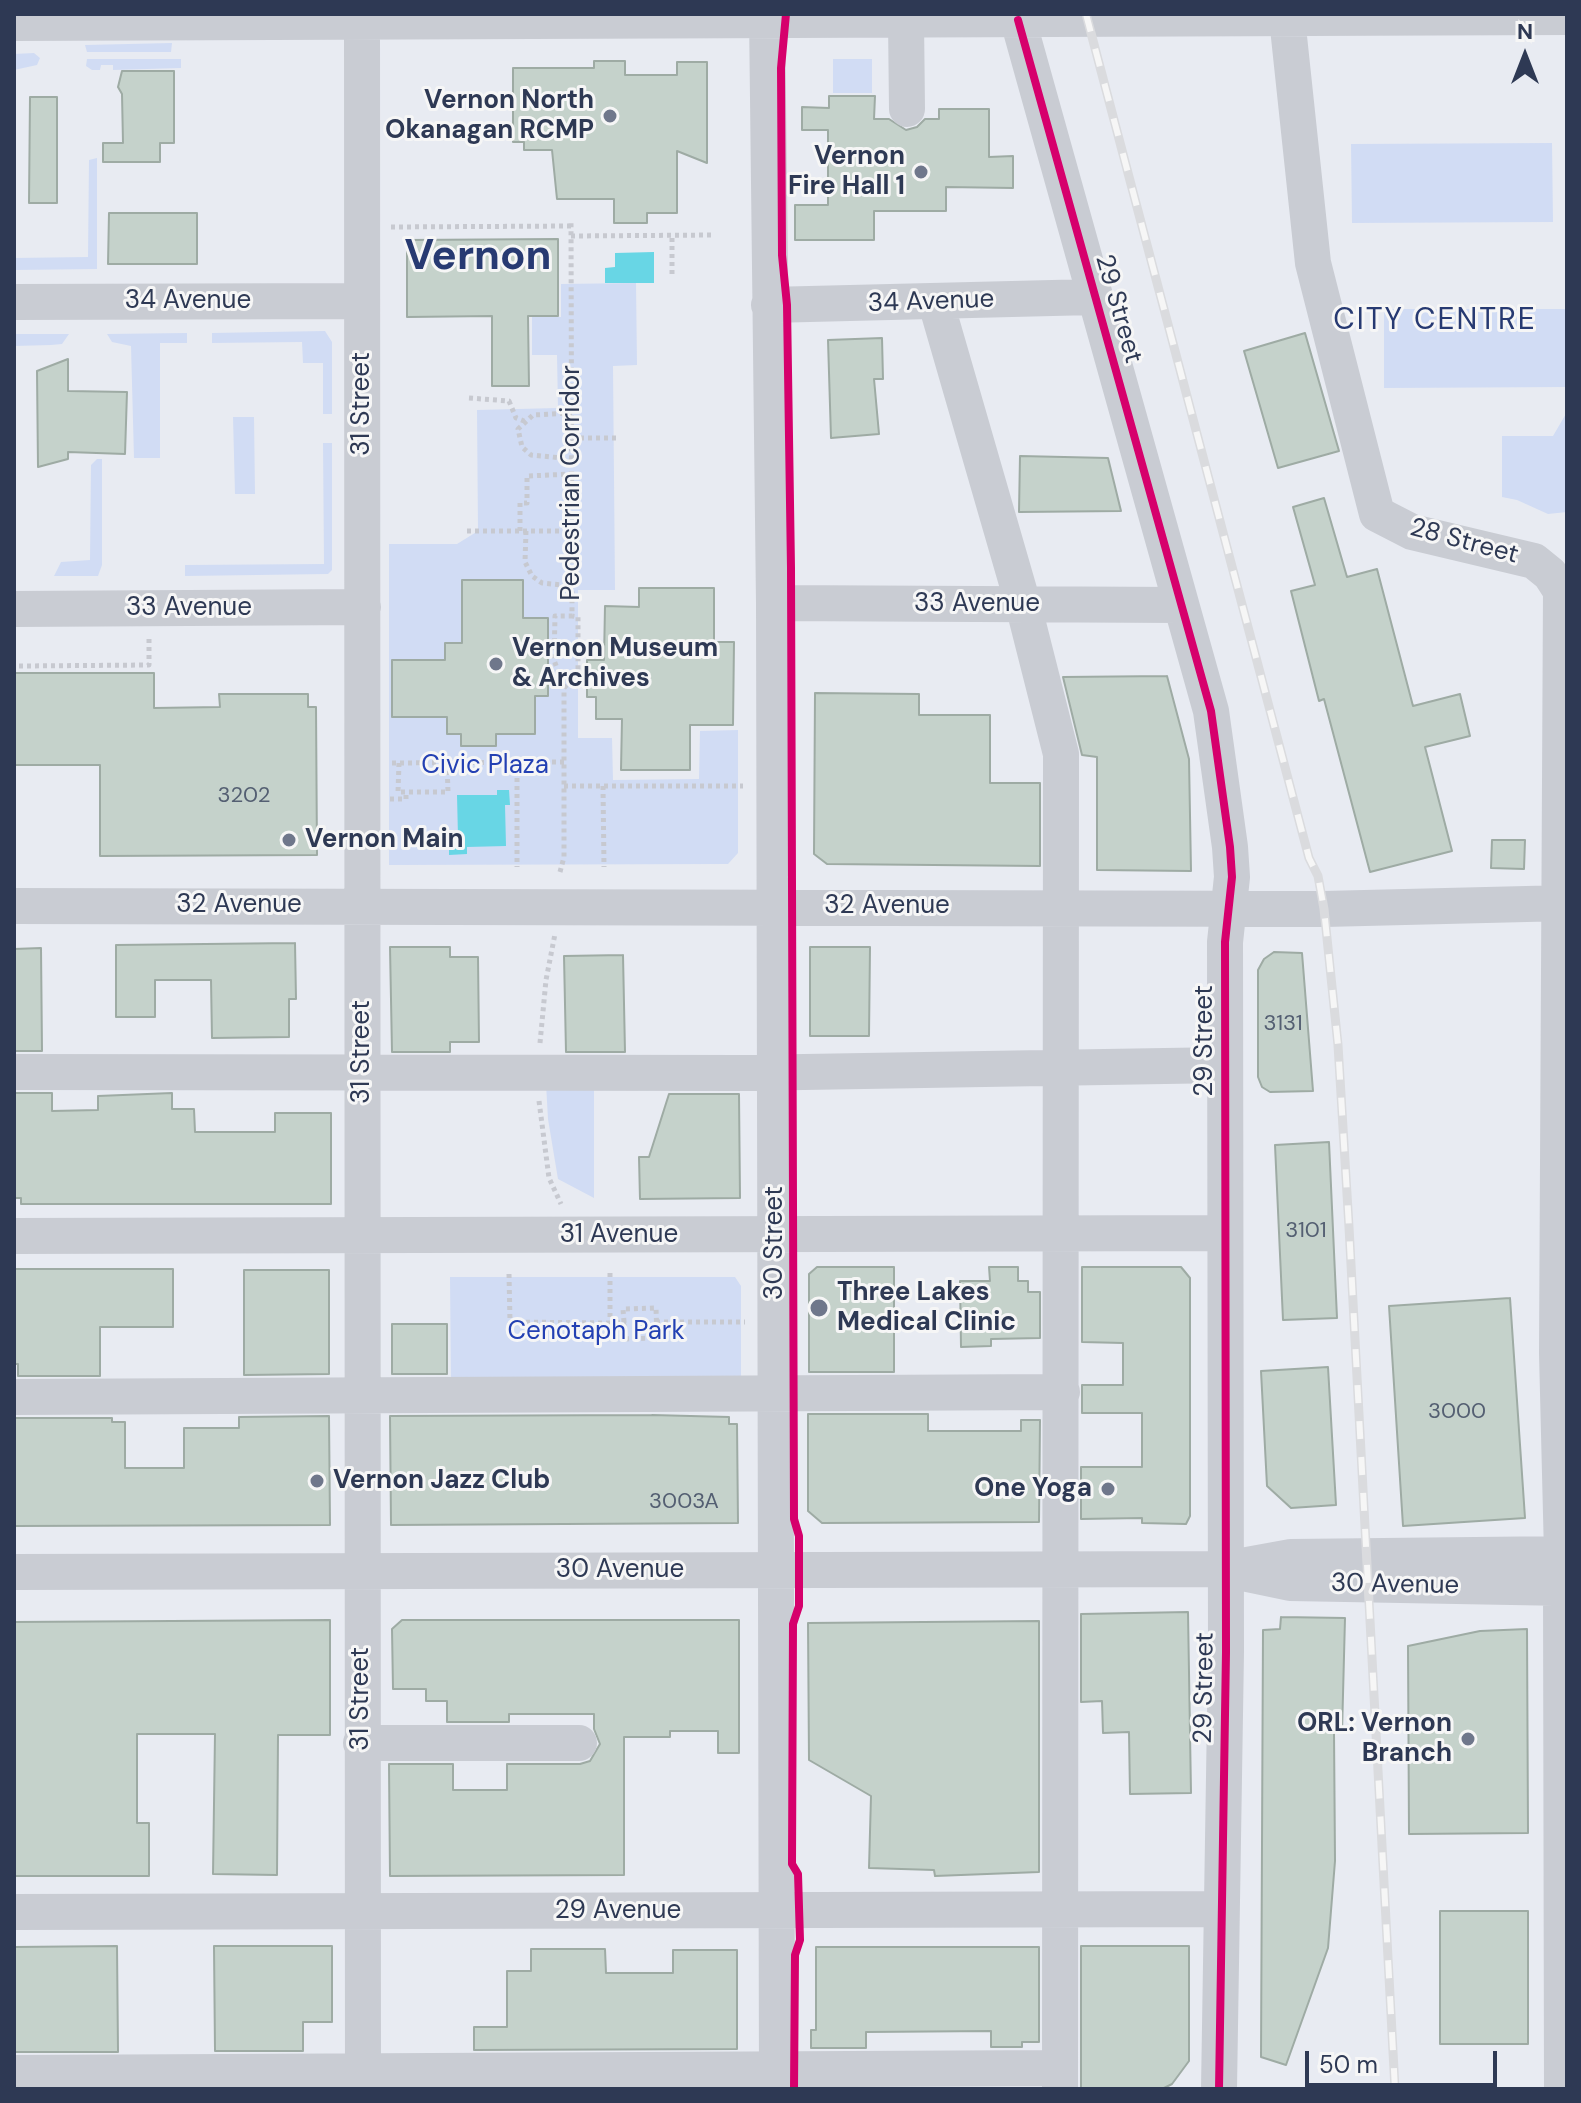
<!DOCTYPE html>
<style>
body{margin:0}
#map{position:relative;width:1581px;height:2103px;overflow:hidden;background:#e8ebf2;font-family:"DM Sans",sans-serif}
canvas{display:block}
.frame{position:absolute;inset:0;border:16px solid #2e3954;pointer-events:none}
.north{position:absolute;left:1485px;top:16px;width:80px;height:80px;-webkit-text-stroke:6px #f6f6f6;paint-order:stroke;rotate:0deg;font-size:22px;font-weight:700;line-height:32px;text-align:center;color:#2e3954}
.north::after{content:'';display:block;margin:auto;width:28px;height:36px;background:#2e3954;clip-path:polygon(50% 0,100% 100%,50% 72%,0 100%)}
.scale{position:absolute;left:1305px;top:2051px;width:192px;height:36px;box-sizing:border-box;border:4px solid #2e3954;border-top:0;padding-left:10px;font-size:24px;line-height:28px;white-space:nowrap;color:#2e3954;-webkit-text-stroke:6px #f6f6f6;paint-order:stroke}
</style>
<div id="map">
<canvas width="1581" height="2103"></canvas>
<div class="frame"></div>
<div class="north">N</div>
<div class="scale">50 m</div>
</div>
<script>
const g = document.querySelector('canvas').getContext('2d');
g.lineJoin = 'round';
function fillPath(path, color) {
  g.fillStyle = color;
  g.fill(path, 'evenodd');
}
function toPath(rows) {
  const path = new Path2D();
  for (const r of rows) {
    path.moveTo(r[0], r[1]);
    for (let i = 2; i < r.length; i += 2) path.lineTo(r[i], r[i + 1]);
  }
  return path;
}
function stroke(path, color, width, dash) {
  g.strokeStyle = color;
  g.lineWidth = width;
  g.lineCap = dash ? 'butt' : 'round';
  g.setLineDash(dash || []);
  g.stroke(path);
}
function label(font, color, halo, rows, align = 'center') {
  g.font = font + ' "DM Sans",sans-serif';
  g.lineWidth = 6;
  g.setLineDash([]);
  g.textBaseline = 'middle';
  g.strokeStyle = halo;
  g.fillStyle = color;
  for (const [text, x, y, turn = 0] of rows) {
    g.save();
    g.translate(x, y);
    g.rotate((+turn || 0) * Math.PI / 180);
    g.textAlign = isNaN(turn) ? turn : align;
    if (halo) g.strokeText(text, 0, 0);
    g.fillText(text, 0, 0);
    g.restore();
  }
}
fillPath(toPath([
 [172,43,171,52,87,52,85,45],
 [34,53,40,58,37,65,14,70,14,54],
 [87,59,181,59,181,68,113,70,113,65,101,65,100,70,92,70,86,66],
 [833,59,872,59,872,93,833,93],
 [1552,143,1553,222,1352,223,1351,144],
 [97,158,97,269,14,270,14,258,88,257,89,160],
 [636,283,637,365,613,366,615,590,578,590,578,738,612,738,613,780,699,779,700,731,738,730,738,853,728,864,389,865,389,544,457,544,478,531,477,410,558,408,557,355,532,355,532,317,561,317,561,284],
 [1384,309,1567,309,1567,387,1384,388],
 [325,331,332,342,332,414,323,414,323,363,303,363,302,342,212,343,212,333],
 [187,333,187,343,160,343,160,458,134,458,131,346,112,342,107,334],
 [14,334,69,334,62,344,51,345,14,346],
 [1567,412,1567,512,1548,514,1517,500,1502,497,1502,436,1553,436],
 [233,417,254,417,255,494,235,494],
 [323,443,332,443,332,570,328,574,185,576,185,565,324,564],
 [97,459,102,459,102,565,98,576,54,576,61,562,90,560,91,465],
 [546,1083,594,1083,594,1198,558,1179,548,1119],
 [450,1277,735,1277,741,1286,741,1386,451,1385]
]), '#d1dcf4');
fillPath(toPath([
 [654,252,654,283,605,283,605,268,615,267,615,253],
 [497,790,509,790,510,805,505,805,506,846,467,847,467,854,449,855,449,838,458,837,457,795,497,795]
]), '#68d6e5');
const building = toPath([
 [594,61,625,61,625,75,677,75,677,62,707,62,707,163,677,151,677,213,647,213,647,223,614,223,614,199,557,199,552,150,524,150,524,142,513,142,513,68,594,68,594,61],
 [122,71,174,71,174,143,160,143,160,162,103,162,103,143,123,143,122,94,118,87,122,71],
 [829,96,875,96,874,119,889,119,906,130,917,127,925,119,939,119,939,109,989,109,989,157,1013,156,1013,188,946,187,946,211,874,211,874,240,795,240,795,205,828,205,828,130,802,130,802,107,829,108,829,96],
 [30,97,57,97,57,203,29,203,30,97],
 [109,213,197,213,197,264,108,264,109,213],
 [558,239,558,316,528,316,529,386,492,386,492,316,407,317,407,240,558,239],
 [1305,333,1339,451,1278,468,1244,351,1305,333],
 [882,338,883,379,874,379,879,434,831,438,828,340,882,338],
 [68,359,68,391,127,392,125,454,68,452,68,459,38,467,37,371,68,359],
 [1020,456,1108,458,1121,511,1019,512,1020,456],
 [1324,498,1347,577,1377,569,1413,706,1460,694,1470,736,1425,747,1452,851,1370,872,1324,699,1319,701,1291,591,1315,585,1293,507,1324,498],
 [462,580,523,580,523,618,548,618,548,696,535,696,535,734,496,734,496,746,461,746,461,734,447,734,447,717,392,717,392,660,445,660,445,643,462,643,462,580],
 [639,588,714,588,714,642,734,642,733,725,690,725,690,770,621,770,622,719,596,719,596,697,587,697,587,660,604,660,605,606,639,607,639,588],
 [14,673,154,673,154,708,220,707,219,694,308,694,308,707,316,707,317,855,100,856,100,765,14,765,14,673],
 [1167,676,1189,759,1191,871,1097,870,1097,757,1082,755,1063,677,1167,676],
 [815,693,919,694,919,715,990,715,990,783,1040,783,1040,866,827,864,814,854,815,693],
 [1492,840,1525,840,1524,869,1491,868,1492,840],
 [295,943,296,999,289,999,289,1037,212,1038,211,980,155,980,155,1017,116,1017,116,945,295,943],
 [390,947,450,947,450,957,478,957,479,1042,450,1042,450,1052,392,1052,390,947],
 [810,947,870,947,869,1036,810,1036,810,947],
 [41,948,42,1051,14,1051,14,949,41,948],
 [1274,952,1302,953,1313,1091,1270,1092,1262,1087,1258,1077,1258,970,1264,959,1274,952],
 [623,955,625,1052,566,1052,564,956,623,955],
 [14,1093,52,1093,52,1111,98,1110,98,1096,172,1093,172,1109,194,1109,195,1132,275,1132,275,1113,331,1113,331,1204,21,1204,21,1198,14,1198,14,1093],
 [669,1094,739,1094,740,1198,640,1199,639,1157,649,1157,669,1094],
 [1329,1142,1337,1318,1283,1320,1275,1145,1329,1142],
 [817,1267,894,1267,894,1372,809,1372,809,1274,817,1267],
 [989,1267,1018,1267,1018,1281,1028,1281,1028,1292,1040,1292,1040,1338,991,1339,991,1346,961,1347,960,1281,990,1281,989,1267],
 [1082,1267,1181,1267,1190,1278,1190,1516,1186,1524,1142,1523,1142,1518,1081,1519,1081,1467,1142,1467,1142,1413,1082,1413,1082,1385,1123,1385,1123,1343,1082,1342,1082,1267],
 [14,1269,173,1269,173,1327,100,1327,100,1376,18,1376,18,1364,14,1364,14,1269],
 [244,1270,329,1270,329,1374,244,1375,244,1270],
 [1510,1298,1525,1518,1403,1526,1389,1306,1510,1298],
 [392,1324,447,1324,447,1374,392,1374,392,1324],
 [1328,1367,1336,1505,1291,1508,1267,1486,1261,1371,1328,1367],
 [808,1414,928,1414,928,1431,1021,1431,1021,1420,1040,1420,1039,1522,822,1523,808,1511,808,1414],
 [652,1415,729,1417,729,1424,737,1424,738,1523,391,1525,390,1416,652,1415],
 [329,1416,330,1525,14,1526,14,1418,112,1418,112,1422,125,1422,125,1468,184,1468,184,1428,239,1428,239,1417,329,1416],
 [1188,1612,1191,1793,1130,1794,1129,1732,1103,1733,1102,1701,1081,1702,1081,1614,1188,1612],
 [1281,1617,1345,1618,1342,1733,1334,1733,1335,1861,1328,1948,1286,2065,1261,2057,1263,1630,1280,1629,1281,1617],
 [330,1620,330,1735,278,1735,277,1875,213,1874,215,1734,137,1734,137,1823,149,1823,149,1876,14,1876,14,1622,330,1620],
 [402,1620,739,1620,739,1753,718,1753,718,1731,670,1731,670,1737,624,1737,624,1875,390,1876,389,1764,453,1764,453,1790,507,1790,507,1764,580,1764,590,1761,600,1744,594,1729,594,1714,509,1714,509,1722,447,1722,447,1701,426,1701,426,1689,393,1689,392,1629,402,1620],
 [1039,1621,1039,1872,935,1876,934,1870,869,1868,871,1796,809,1760,808,1623,1039,1621],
 [1527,1629,1528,1833,1409,1834,1408,1646,1480,1631,1527,1629],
 [1440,1911,1528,1911,1528,2044,1440,2044,1440,1911],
 [117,1946,118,2052,14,2052,14,1947,117,1946],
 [214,1946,332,1946,332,2022,303,2022,303,2051,215,2051,214,1946],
 [1081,1946,1189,1946,1189,2061,1172,2084,1162,2089,1081,2089,1081,1946],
 [816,1947,1039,1947,1039,2042,1022,2042,1022,2047,991,2047,991,2031,866,2032,866,2048,811,2048,811,2030,816,2030,816,1947],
 [531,1949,605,1949,606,1973,673,1973,673,1950,737,1950,737,2049,474,2050,474,2027,507,2027,507,1971,531,1971,531,1949]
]);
fillPath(building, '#c5d2cb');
stroke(building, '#9eaba4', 2);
stroke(toPath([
 [391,227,571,226],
 [571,236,715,235],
 [672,274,672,235],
 [469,398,509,401,516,418,524,421],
 [572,413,533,415,518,429,522,447,531,455,572,459],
 [572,438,618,438],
 [467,531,572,531],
 [520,531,520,503,527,503,527,476,572,474],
 [526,531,525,562,532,576,542,583,572,586],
 [19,666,149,665,149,636],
 [564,688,578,672,578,617,572,616],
 [517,762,517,867],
 [392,763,564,762],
 [399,763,398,792,448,792,447,763],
 [564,786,743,786],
 [603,786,604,867],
 [390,799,406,799,406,792],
 [560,872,564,857,564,688,554,660,555,616,572,616,571,220],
 [540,1043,546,980,555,934],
 [539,1101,549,1178,561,1204],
 [610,1273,610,1323,624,1322,623,1309,656,1308,657,1338,624,1339,624,1322],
 [509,1274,510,1322,610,1323],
 [656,1322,745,1322]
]), '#c7c9d0', 5, [4, 4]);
stroke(toPath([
 [362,14,363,2089],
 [767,14,774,603,777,2089],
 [1287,18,1313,263,1377,514,1412,532,1534,561,1550,574,1561,591,1557,1353,1562,1554],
 [906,20,907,109],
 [1018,20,1211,711,1230,847,1232,877,1225,942,1226,1652,1219,2089],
 [14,23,1567,17],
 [14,302,362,301],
 [936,303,1023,604,1061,754,1060,2089],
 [769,305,1093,297],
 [774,603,1180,605],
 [14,609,363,607],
 [14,906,1324,909,1567,903],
 [14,1072,744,1073,1225,1065],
 [14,1236,1225,1233],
 [14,1397,1062,1392],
 [14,1572,1225,1569,1291,1557,1567,1554],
 [1242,1573,1290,1583,1567,1588],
 [1561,1588,1562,2089],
 [361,1743,579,1743],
 [14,1912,1221,1909],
 [14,2073,1060,2068]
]), '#c9ccd3', 36);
const rail = toPath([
 [1086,14,1309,858,1318,876,1324,909,1338,1045,1349,1227,1395,2089]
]);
stroke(rail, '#dadbde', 9);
stroke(rail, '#f6f6f6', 6, [18]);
stroke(toPath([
 [786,14,781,68,782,255,787,305,791,568,794,1519,799,1536,799,1606,793,1624,792,1864,798,1874,800,1940,795,1955,794,2089],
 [1018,20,1211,711,1230,847,1232,877,1225,942,1226,1652,1219,2089]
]), '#d6006c', 8);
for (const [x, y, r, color] of [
 [610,116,8,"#6f778b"],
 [921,172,8,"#6f778b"],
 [496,664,8,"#6f778b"],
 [289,840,8,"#6f778b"],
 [819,1308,10,"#6f778b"],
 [317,1481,8,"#6f778b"],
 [1108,1489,8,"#6f778b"],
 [1468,1739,8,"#6f778b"]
]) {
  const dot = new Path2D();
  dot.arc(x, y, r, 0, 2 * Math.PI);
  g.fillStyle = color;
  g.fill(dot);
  stroke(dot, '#f6f6f6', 3);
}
label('22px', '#545f72', null, [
 ["3202",244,796],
 ["3131",1283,1024],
 ["3101",1306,1231],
 ["3000",1457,1412],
 ["3003A",684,1502]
]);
label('bold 26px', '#2e3954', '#f6f6f6', [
 ["Vernon North",594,101],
 ["Okanagan RCMP",594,131],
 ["Vernon",905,157],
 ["Fire Hall 1",905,187],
 ["Vernon Museum",512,649,"left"],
 ["& Archives",512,679,"left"],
 ["Vernon Main",305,840,"left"],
 ["Three Lakes",837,1293,"left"],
 ["Medical Clinic",837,1323,"left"],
 ["Vernon Jazz Club",333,1481,"left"],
 ["One Yoga",1092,1489],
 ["ORL: Vernon",1452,1724],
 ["Branch",1452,1754]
], 'right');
label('26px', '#2e3954', '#f6f6f6', [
 ["34 Avenue",188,301],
 ["34 Avenue",931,302,-2],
 ["29 Street",1118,309,74],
 ["31 Street",362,404,-90],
 ["Pedestrian Corridor",572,483,-90],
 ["28 Street",1464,542,15],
 ["33 Avenue",977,604],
 ["33 Avenue",189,608],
 ["32 Avenue",239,905],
 ["32 Avenue",887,906],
 ["29 Street",1205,1041,-90],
 ["31 Street",362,1052,-90],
 ["31 Avenue",619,1235],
 ["30 Street",775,1243,-90],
 ["30 Avenue",620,1570],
 ["30 Avenue",1395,1585,1],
 ["29 Street",1205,1688,-89],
 ["31 Street",361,1699,-90],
 ["29 Avenue",618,1911]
]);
label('26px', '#2340b3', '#f6f6f6', [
 ["Civic Plaza",485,766],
 ["Cenotaph Park",596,1332]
]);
g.letterSpacing = '2px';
label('30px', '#273a72', '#f6f6f6', [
 ["CITY CENTRE",1435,321]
]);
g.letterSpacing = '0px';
label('bold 42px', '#273a72', '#f6f6f6', [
 ["Vernon",478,258]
]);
</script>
